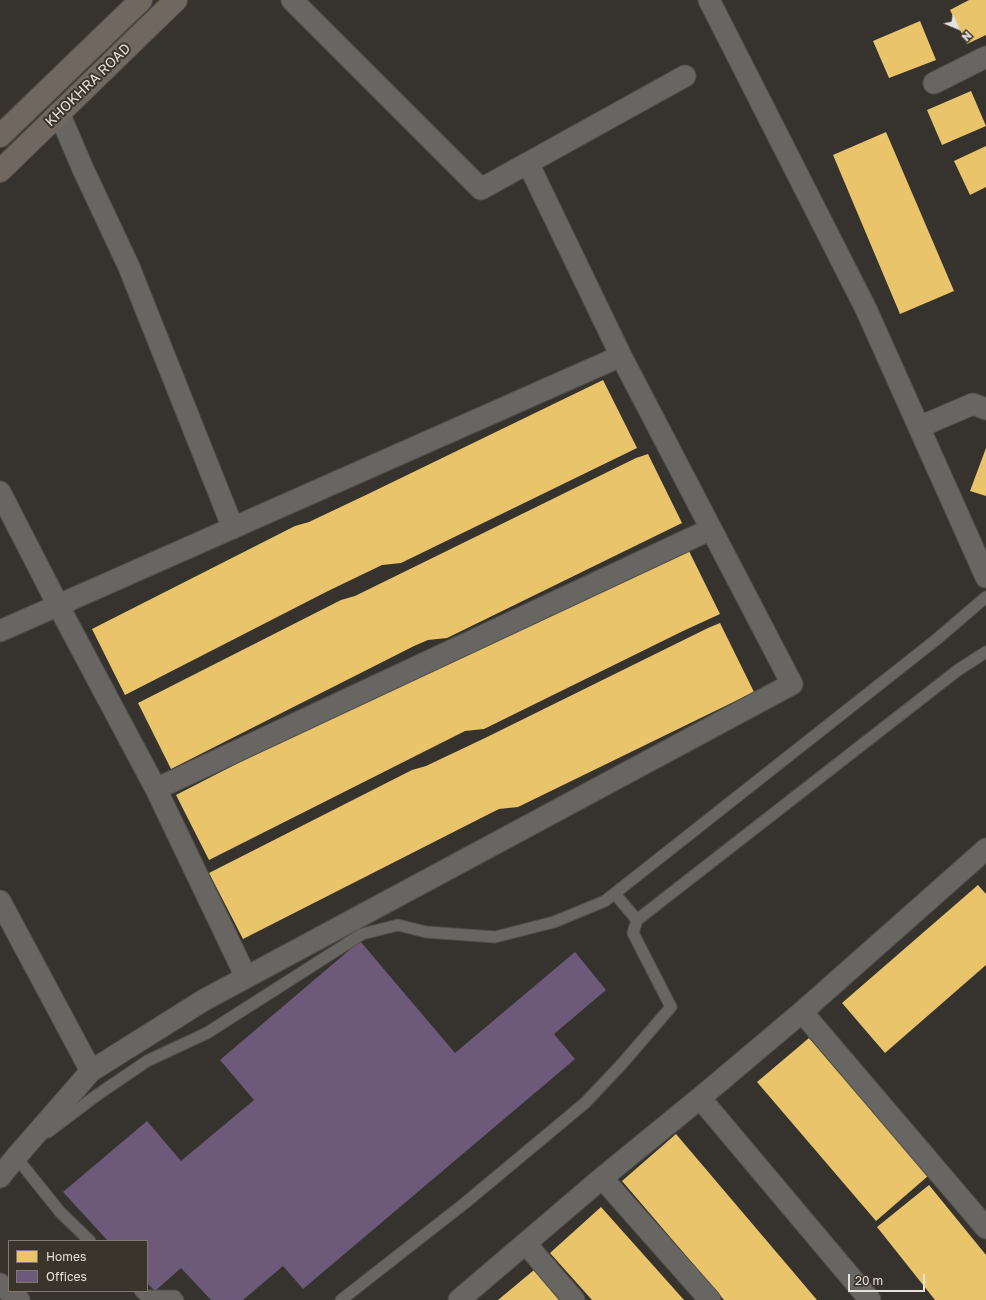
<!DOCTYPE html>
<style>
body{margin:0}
#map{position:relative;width:986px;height:1300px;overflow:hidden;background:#36332e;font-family:"Golos Text",sans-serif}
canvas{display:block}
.legend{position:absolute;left:8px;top:1240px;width:140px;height:52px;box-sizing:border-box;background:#3a342b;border:1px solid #7e7971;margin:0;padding:5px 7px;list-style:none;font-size:12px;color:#e5e1db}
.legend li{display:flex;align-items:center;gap:8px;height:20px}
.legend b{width:20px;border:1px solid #7e7971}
.north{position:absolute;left:938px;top:8px;width:40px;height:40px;-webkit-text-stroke:3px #3a342b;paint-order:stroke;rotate:134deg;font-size:11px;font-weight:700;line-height:16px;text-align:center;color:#e5e1db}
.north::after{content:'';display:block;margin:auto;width:14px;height:18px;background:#e5e1db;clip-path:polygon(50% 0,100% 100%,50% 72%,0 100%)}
.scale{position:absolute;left:848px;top:1274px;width:77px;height:18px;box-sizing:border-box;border:2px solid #e5e1db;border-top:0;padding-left:5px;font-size:12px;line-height:14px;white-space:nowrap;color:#e5e1db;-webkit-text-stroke:3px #3a342b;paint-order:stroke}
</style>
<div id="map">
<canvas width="986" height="1300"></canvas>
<ul class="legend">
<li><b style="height:11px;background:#e9c46a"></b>Homes</li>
<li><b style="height:11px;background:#6d597a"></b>Offices</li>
</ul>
<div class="north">N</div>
<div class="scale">20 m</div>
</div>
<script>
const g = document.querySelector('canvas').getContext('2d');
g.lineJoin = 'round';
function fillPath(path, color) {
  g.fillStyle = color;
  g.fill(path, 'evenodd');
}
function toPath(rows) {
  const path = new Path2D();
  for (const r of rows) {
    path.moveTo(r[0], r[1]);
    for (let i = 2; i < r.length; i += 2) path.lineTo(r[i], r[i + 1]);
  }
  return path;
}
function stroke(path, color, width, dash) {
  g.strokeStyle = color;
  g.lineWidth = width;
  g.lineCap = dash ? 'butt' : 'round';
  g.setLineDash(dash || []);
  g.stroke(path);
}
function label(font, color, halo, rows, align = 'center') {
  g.font = font + ' "Golos Text",sans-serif';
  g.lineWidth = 4;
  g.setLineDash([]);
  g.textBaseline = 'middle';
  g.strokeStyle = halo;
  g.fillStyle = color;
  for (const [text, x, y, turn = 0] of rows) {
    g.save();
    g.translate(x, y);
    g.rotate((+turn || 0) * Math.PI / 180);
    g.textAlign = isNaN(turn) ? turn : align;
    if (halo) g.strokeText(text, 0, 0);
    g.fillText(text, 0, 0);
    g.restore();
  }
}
fillPath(toPath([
 [969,0,986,0,986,35,967,44,950,10],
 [920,21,936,60,889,78,873,41],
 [971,91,986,126,942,145,927,110],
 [886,132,954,291,900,314,833,155],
 [986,146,986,187,970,195,954,161],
 [603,380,637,448,401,563,382,565,328,591,125,695,92,629,295,526,309,522,368,494],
 [986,448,986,496,970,491],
 [648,454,682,523,447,638,428,640,414,646,171,769,138,703,341,600,355,596,636,458],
 [686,545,720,614,683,631,484,729,465,731,209,860,176,795,314,724],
 [720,623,754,692,518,807,499,809,485,816,243,939,209,873,412,770,426,766,485,738,708,628],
 [978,885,986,894,986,965,885,1053,842,1003],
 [809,1038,928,1176,876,1221,757,1082],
 [676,1134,817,1300,724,1300,622,1181],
 [929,1185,986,1255,986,1300,935,1300,877,1227],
 [601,1207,684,1300,592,1300,550,1253],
 [534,1270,559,1300,498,1300]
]), '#e9c46a');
fillPath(toPath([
 [360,941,455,1053,575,952,606,990,554,1034,575,1059,303,1289,283,1266,243,1300,211,1300,181,1268,155,1291,147,1283,147,1241,108,1241,63,1192,147,1121,181,1161,254,1100,220,1060]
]), '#6d597a');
const service = toPath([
 [615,894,637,920],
 [48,1132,97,1095,147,1061,207,1033,362,934,398,925,426,932,495,937,554,922,605,901,937,639,986,597],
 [20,1154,16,1157,60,1212,90,1241],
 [140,1291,145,1296,175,1296,178,1300],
 [341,1300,465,1203,585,1103,621,1065,671,1007,633,933,637,920,958,670,986,652]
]);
const minor = toPath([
 [292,0,481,189,685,76],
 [709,0,866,309,986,577],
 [934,83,986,57],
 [59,113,83,169,129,267,233,528],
 [919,427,973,404,986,409],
 [0,492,58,605,156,789,246,977],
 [0,631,621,356],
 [156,789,711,529],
 [986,849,802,1012,986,1228],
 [0,901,91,1071],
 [802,1012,700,1098,870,1300],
 [0,1177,16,1157,91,1071,204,1000,792,684,621,356,528,163],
 [602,1178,710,1300],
 [526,1244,574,1300],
 [0,1284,19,1300],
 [459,1300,602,1178,700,1098]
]);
const primary = toPath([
 [0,136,141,0],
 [0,171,176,0]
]);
stroke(service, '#524f4b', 13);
stroke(minor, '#524f4b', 23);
stroke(primary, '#524f4b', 24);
stroke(service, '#686662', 11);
stroke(minor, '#686662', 21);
stroke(primary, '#70685f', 22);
label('14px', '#e5e1db', '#3a342b', [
 ["KHOKHRA ROAD",88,85,-44]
]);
</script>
